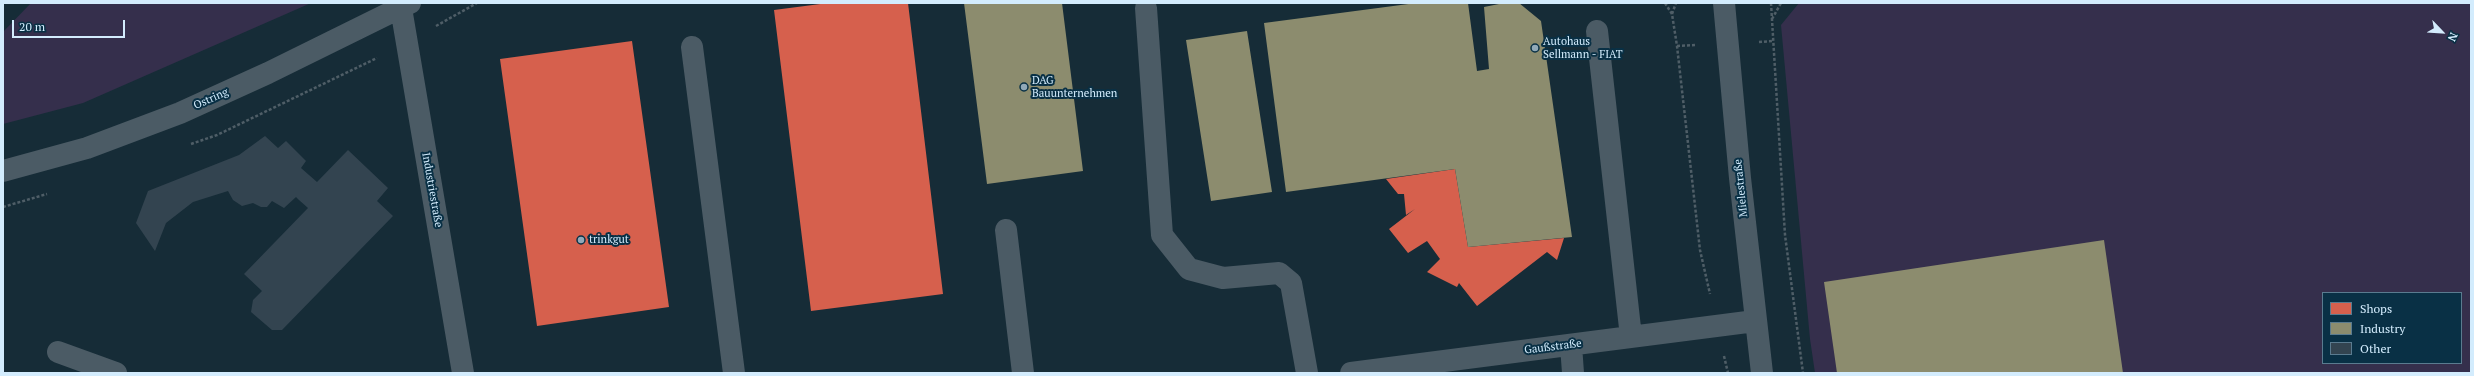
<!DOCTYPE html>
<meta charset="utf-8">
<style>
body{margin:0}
#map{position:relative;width:2474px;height:376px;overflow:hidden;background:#162c37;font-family:"PT Serif",serif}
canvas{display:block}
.frame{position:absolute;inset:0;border:4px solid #d3ecfd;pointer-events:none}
.legend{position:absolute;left:2322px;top:292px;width:140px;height:72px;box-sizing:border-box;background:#093045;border:1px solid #5a7b8f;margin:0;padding:5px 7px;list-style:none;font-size:12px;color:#d3ecfd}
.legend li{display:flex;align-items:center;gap:8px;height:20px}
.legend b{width:20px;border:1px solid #5a7b8f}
.north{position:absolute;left:2422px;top:12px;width:40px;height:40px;-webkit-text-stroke:3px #093045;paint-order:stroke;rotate:115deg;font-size:11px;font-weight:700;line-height:16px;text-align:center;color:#d3ecfd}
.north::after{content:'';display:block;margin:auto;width:14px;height:18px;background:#d3ecfd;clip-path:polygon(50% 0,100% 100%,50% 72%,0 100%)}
.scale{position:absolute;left:12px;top:20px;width:113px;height:18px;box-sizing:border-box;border:2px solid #d3ecfd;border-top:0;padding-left:5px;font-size:12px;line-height:14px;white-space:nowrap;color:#d3ecfd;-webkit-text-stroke:3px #093045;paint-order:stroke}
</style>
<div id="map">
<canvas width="2474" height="376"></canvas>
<div class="frame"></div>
<ul class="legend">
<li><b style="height:11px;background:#d6604d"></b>Shops</li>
<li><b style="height:11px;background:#8c8c6e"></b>Industry</li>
<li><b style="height:11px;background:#334450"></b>Other</li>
</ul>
<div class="north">N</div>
<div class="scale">20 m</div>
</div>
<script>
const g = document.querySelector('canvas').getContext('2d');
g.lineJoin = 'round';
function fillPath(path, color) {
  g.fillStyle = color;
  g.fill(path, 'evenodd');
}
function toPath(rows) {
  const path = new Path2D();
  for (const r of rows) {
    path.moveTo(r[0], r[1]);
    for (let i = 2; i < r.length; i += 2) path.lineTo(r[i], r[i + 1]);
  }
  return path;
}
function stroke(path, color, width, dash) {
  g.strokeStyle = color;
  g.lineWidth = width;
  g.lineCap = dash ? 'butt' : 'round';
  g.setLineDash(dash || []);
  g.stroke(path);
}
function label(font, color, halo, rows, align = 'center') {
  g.font = font + ' "PT Serif",serif';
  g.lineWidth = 4;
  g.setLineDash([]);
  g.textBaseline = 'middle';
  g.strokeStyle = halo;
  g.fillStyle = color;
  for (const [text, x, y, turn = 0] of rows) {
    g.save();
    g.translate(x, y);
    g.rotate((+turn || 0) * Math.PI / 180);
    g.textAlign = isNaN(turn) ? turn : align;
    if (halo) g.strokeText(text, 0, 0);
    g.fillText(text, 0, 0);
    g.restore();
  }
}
fillPath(toPath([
 [31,3,311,3,83,103,3,124,3,32],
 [1799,3,2471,3,2471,373,1815,373,1810,339,1781,25],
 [2323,293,2461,293,2461,363,2323,363]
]), '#352f4c');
fillPath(toPath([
 [828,3,908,3,943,294,811,311,774,10],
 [632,41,669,307,537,326,500,59],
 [1455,169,1468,247,1564,238,1557,260,1547,252,1477,306,1459,283,1457,287,1427,272,1440,259,1427,241,1408,253,1389,229,1415,209,1406,215,1404,194,1398,194,1386,179]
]), '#d6604d');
fillPath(toPath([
 [964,3,1062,3,1083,171,987,184],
 [1416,3,1468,3,1477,71,1489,69,1484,7,1504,3,1519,3,1541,21,1572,237,1468,247,1455,169,1286,192,1264,23],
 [1247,31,1272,192,1211,201,1186,40],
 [2104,240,2123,373,1837,373,1824,282]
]), '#8c8c6e');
fillPath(toPath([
 [265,136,278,148,286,141,306,161,301,168,317,182,348,150,388,188,377,201,393,216,282,330,272,330,251,312,253,300,262,291,244,274,308,208,299,200,296,197,284,208,272,201,267,207,261,207,253,203,242,206,233,200,228,191,193,202,166,223,155,251,136,223,148,191,239,155]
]), '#334450');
stroke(toPath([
 [1665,3,1672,14,1677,46,1700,250,1710,294],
 [1771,3,1785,235,1803,373],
 [1672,14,1676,3],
 [1772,19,1781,3],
 [436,26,477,3],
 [1759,42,1773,41],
 [1677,46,1696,45],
 [191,144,217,135,377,58],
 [3,207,47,194],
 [1724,356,1728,373]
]), '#4f5e67', 2.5, [3, 2]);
stroke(toPath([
 [1724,3,1740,178,1762,373],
 [401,8,463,373],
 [1146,8,1162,235,1189,269,1223,278,1279,273,1291,283,1307,373],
 [1597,31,1631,337],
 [692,47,734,373],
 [3,171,87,148,180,113,268,73,410,3],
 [1006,230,1023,373],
 [1571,345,1573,373],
 [58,352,116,373],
 [1351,373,1755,321]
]), '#4b5b65', 22);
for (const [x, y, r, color] of [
 [1535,48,4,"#91a9b8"],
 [1024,87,4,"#91a9b8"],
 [581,240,4,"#91a9b8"]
]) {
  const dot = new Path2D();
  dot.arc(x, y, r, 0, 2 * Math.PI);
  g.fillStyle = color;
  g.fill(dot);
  stroke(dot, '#093045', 1.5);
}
label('11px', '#d3ecfd', '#093045', [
 ["Autohaus",1543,42],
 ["Sellmann - FIAT",1543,55],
 ["DAG",1032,81],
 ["Bauunternehmen",1032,94],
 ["trinkgut",589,240]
], 'left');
label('11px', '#d3ecfd', '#093045', [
 ["Ostring",211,99,-24],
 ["Mielestraße",1741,188,-96],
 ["Industriestraße",432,190,80],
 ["Gaußstraße",1553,347,-7]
]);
</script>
